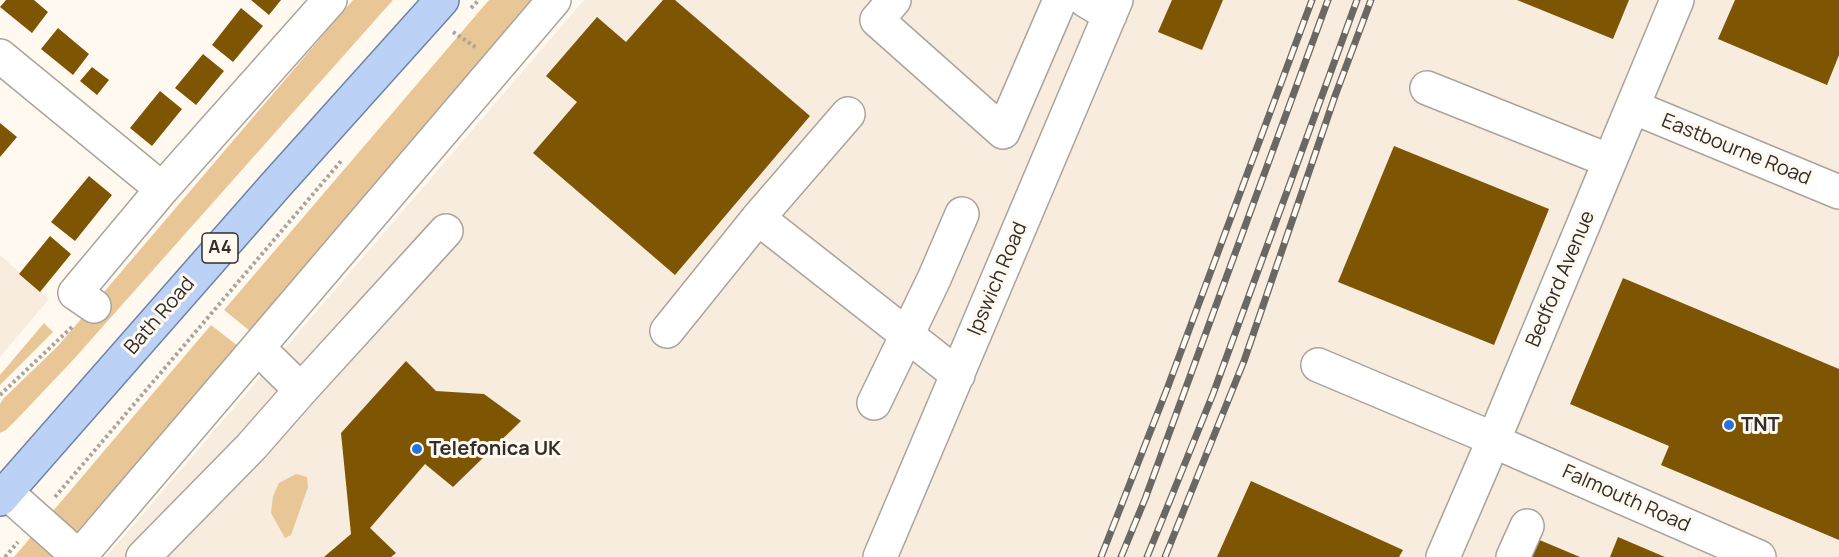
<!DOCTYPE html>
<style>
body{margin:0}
canvas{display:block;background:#fff9f0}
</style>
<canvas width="1839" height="557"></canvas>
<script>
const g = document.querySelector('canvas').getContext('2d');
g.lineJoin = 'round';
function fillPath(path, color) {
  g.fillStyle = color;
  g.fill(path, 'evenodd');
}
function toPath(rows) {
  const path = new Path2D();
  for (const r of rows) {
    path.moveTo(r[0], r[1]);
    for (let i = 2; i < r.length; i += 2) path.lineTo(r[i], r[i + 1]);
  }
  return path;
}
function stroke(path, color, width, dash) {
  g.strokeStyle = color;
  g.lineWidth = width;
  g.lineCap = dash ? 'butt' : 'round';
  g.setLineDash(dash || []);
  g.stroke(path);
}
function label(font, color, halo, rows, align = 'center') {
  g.font = font + ' Manrope,sans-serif';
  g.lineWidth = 6;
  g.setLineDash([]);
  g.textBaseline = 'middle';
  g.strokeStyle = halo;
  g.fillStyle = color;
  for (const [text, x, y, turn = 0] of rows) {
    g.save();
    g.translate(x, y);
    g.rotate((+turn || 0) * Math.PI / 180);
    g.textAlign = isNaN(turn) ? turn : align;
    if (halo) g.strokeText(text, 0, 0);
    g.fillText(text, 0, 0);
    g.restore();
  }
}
fillPath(toPath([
 [584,0,1839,0,1839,557,106,557],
 [0,255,49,299,0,357]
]), '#f7ecdd');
fillPath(toPath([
 [353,0,393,0,73,360,19,417,6,430,0,433,0,404,3,399,58,346],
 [489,0,531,0,250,331,224,310],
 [44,323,53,332,0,385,0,375],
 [211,325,238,346,55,557,14,557],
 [296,474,307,477,308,487,291,535,285,538,271,513,273,496,279,483]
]), '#e9c696');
fillPath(toPath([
 [6,0,34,0,48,12,32,33,0,7],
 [251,0,281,0,269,15],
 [663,0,675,0,810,116,675,275,533,153,577,102,546,76,597,17,626,42],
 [1172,0,1223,0,1202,50,1158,32],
 [1517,0,1629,0,1613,39],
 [1735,0,1839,0,1839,55,1827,85,1718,39],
 [241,8,263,26,233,62,212,45],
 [58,28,89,54,73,75,41,49],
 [203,54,224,71,196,105,175,88],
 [92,67,109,80,97,95,80,81],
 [160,91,182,109,152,146,130,128],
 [0,123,17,137,0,157],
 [1394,146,1549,209,1494,345,1338,282],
 [89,176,112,195,75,241,51,222],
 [50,236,71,254,40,292,19,274],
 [1623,278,1839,369,1839,540,1661,465,1669,446,1570,404],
 [406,361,436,391,484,394,521,421,453,487,425,464,370,528,396,553,391,557,324,557,351,534,341,433],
 [1251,481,1403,550,1399,557,1217,557],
 [1530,536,1580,557,1521,557],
 [1618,537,1625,540,1665,557,1610,557]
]), '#7e5503');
const minor = toPath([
 [894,0,877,20,1003,132,1060,0],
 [1085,0,1110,15],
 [0,56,162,189],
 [1427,88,1610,161],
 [1633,107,1839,192],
 [758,218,958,375],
 [94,306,75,293,162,189,330,0],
 [667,331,758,218,848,114],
 [258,348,301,390],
 [1318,365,1494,439],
 [874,403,934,279,962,214],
 [1493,441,1759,557],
 [6,492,79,557],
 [79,557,554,0],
 [143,557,251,447,301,390,446,231],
 [880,557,1116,0],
 [1443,557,1494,439,1677,0],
 [1513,557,1527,526]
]);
const major = toPath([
 [0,499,274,187,442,0]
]);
stroke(minor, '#aaa49c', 36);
stroke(major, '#6c84aa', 36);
stroke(toPath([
 [471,8,479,0],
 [453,32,477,48],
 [0,395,73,326],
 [55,497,342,160],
 [5,557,18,542]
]), '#a9a59e', 4, [3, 3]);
stroke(minor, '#fff', 33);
stroke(major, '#bbd1f5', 33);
const rail = toPath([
 [1101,557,1167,389,1312,0],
 [1121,557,1145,499,1328,0],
 [1147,557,1213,394,1357,0],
 [1165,557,1244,361,1335,96,1371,0]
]);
stroke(rail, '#6b6863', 7);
stroke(rail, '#fff9f0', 4.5, [14]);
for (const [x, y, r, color] of [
 [1729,425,6,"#2872de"],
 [417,449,6,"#2872de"]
]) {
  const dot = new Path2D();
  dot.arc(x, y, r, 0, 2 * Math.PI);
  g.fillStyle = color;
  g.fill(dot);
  stroke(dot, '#fff9f0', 2);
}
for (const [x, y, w] of [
 [220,248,36]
]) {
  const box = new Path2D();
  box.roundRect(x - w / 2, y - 15, w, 30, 4.5);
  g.fillStyle = '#fff9f0';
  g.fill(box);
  stroke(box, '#302e2b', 1.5);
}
label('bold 18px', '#302e2b', null, [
 ["A4",220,248]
]);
label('20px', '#302e2b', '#fff9f0', [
 ["Eastbourne Road",1736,150,22],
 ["Ipswich Road",998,279,-67],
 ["Bedford Avenue",1561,279,-67],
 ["Bath Road",160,316,-49],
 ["Falmouth Road",1626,499,24]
]);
label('bold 20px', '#302e2b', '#fff9f0', [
 ["TNT",1741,425],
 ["Telefonica UK",429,449]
], 'left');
</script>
